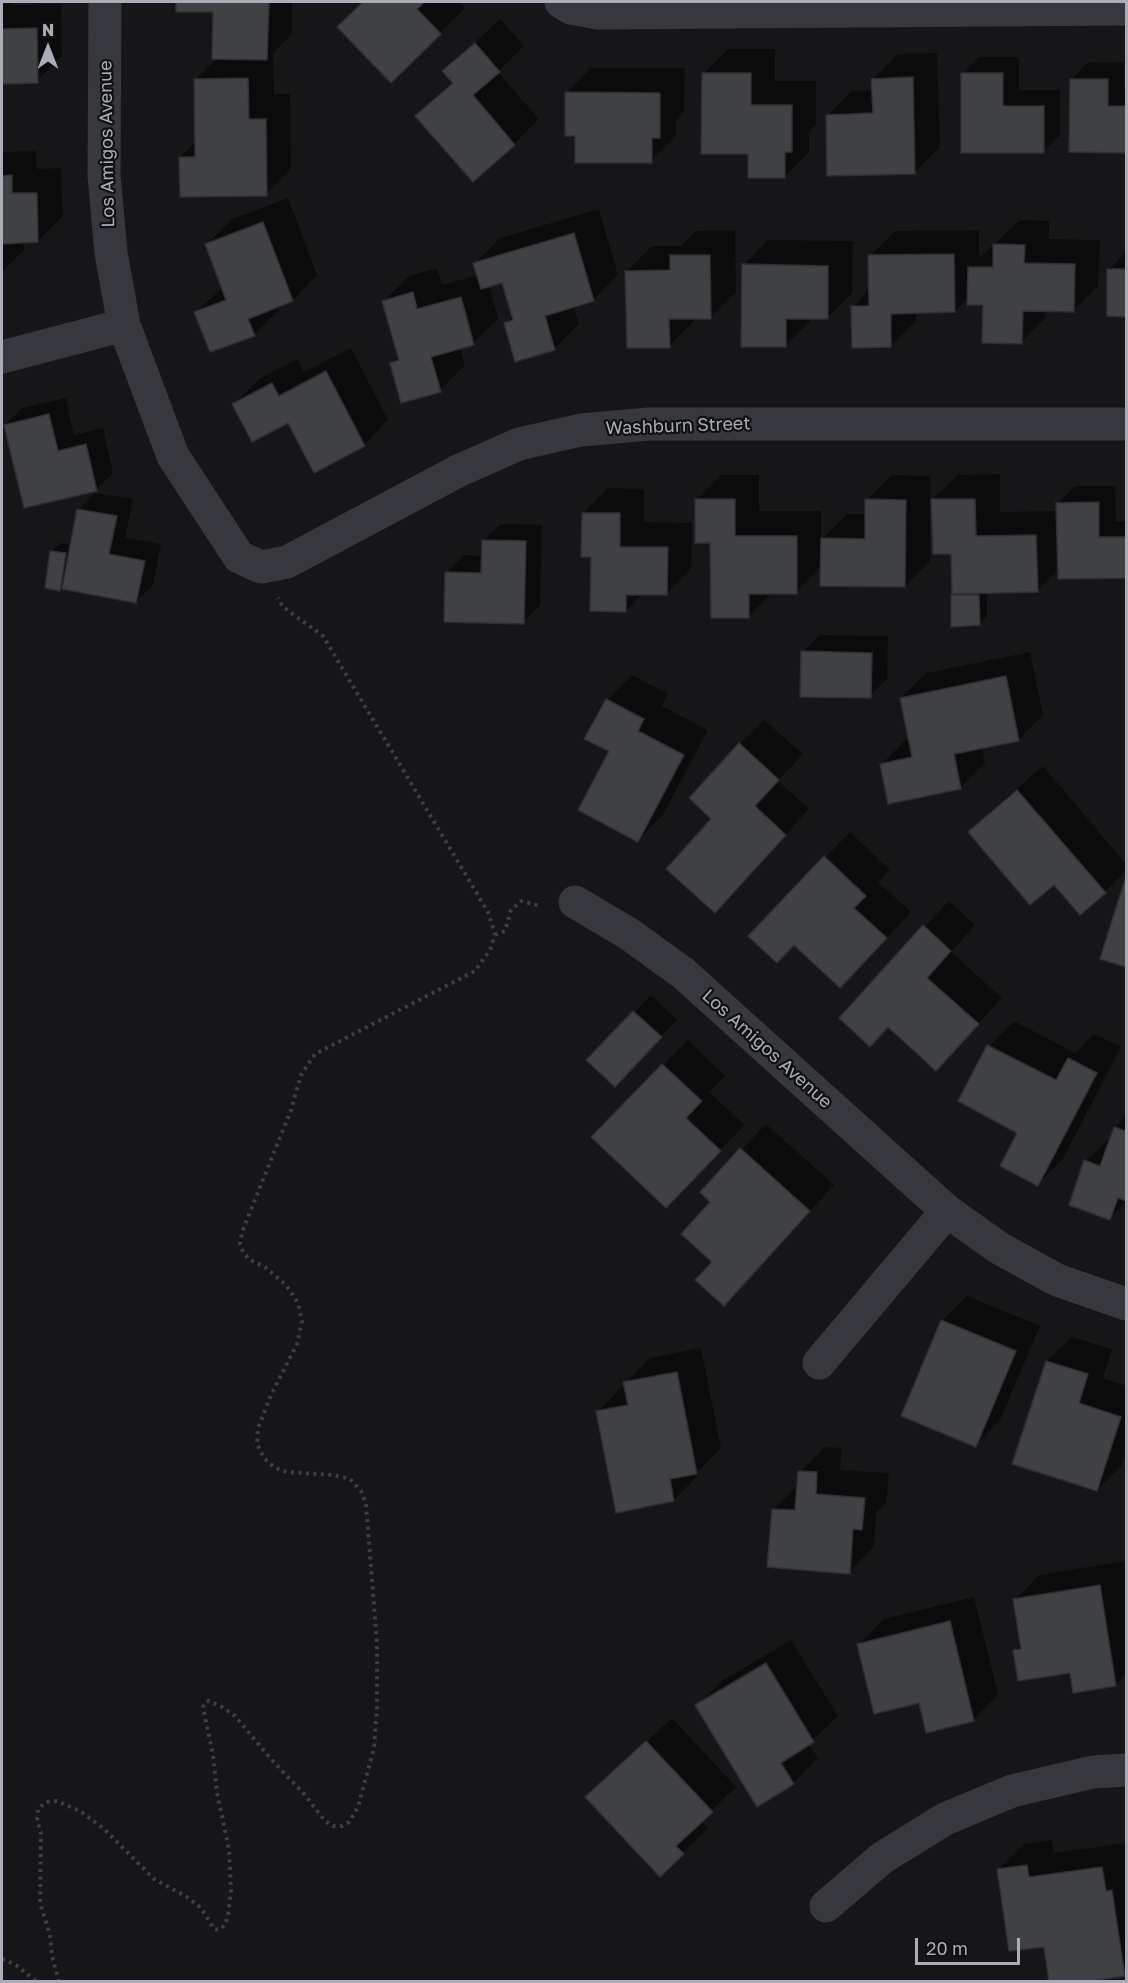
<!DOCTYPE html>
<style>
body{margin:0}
#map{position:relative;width:1128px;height:1983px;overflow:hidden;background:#161618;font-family:"Golos Text",sans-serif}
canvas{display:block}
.frame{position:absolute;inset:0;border:3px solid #a8adb8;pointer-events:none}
.north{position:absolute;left:18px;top:18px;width:60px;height:60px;-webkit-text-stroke:4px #111113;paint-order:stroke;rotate:0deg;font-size:16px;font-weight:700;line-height:24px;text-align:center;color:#a8adb8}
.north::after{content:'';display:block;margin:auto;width:21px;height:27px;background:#a8adb8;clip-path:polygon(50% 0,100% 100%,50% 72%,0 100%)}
.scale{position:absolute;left:915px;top:1938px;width:105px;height:27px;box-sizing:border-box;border:3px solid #a8adb8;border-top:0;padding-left:8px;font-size:18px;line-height:21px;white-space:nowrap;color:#a8adb8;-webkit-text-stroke:4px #111113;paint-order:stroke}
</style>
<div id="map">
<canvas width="1128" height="1983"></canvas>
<div class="frame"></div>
<div class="north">N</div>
<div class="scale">20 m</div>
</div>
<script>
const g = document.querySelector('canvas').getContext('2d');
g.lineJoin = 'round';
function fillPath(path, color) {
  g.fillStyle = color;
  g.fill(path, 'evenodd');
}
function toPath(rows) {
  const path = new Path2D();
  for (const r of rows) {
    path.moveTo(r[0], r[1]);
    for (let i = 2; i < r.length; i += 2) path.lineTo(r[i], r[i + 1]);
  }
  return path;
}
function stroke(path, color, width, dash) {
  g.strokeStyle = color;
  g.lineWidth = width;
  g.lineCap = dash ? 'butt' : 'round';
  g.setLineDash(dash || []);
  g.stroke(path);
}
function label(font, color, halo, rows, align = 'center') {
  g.font = font + ' "Golos Text",sans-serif';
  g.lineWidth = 4.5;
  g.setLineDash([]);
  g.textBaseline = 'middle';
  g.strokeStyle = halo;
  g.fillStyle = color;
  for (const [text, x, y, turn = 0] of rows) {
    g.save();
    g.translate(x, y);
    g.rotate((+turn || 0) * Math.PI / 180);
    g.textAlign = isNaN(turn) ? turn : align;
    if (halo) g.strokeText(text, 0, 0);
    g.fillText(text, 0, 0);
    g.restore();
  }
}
fillPath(toPath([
 [2,2,13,2,13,5,61,4,62,56,37,81,2,82],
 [177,2,292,2,292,34,273,53,274,94,290,94,291,169,266,194,180,157,197,141,196,79,218,58,215,11,177,10],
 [364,2,459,2,465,8,391,81,339,27],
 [500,19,524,46,498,72,539,119,514,144,473,180,417,116,453,81,444,71],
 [728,49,775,49,775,81,816,81,816,125,809,132,809,152,784,177,750,153,703,74],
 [937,53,940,147,915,172,827,116,852,91,873,90,873,79,898,54],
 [979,57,1019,57,1019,90,1060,90,1060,135,1043,152,962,74],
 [1088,62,1124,63,1124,90,1126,90,1126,151,1071,151,1072,79],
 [591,68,685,68,684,112,676,120,676,136,651,161,566,93],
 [36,151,37,169,61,168,63,216,38,241,23,242,24,250,2,272,2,152],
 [288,198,317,275,293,300,277,306,279,310,254,335,196,312,223,287,207,244,232,219],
 [599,209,618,275,593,300,573,306,579,324,554,349,506,323,513,316,503,281,489,285,498,319,473,343,460,347,465,365,440,390,392,363,399,356,384,301,409,276,437,268,442,285,478,275,475,263,500,238],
 [1020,220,1049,221,1049,239,1100,240,1098,286,1073,311,1047,310,1046,317,1021,342,984,304,969,297,955,311,916,312,916,321,891,346,853,307,870,289,870,256,895,231,979,230,979,258],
 [735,230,736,292,711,317,694,317,694,321,669,346,627,271,652,246,681,246,696,231],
 [768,240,853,241,852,293,827,318,810,318,810,321,785,346,744,265],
 [1125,253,1126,315,1108,315,1109,270],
 [351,348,388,420,364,445,234,404,259,379,297,359,304,372],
 [66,398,74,435,103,428,113,473,96,490,5,425,22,408],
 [1000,474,1000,512,1058,511,1058,503,1075,486,1115,486,1116,521,1126,521,1126,577,1059,578,1059,569,1037,591,987,592,987,616,979,624,952,596,953,552,933,505,930,505,930,561,905,586,822,566,796,592,773,592,749,616,712,541,696,500,721,475,759,475,759,511,821,511,821,540,847,514,867,514,867,500,892,475,931,476,930,502,958,475],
 [608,488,644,489,644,522,692,523,691,569,666,594,643,593,626,611,583,513],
 [95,493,133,499,125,538,161,544,153,585,136,602,64,584,59,589,52,551,60,543,72,545,78,510],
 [501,524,542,525,540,605,523,622,447,572,464,555,483,556,484,540],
 [819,635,888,636,887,679,870,696,803,652],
 [1030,652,1043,715,1018,740,982,747,985,763,960,788,882,764,906,739,910,739,901,698,926,673],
 [632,675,668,694,662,706,708,730,663,815,638,840,611,751,607,700],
 [764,720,803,754,778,781,809,809,739,886,713,819,740,744],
 [1043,766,1126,864,1126,870,1105,892,1054,882,970,832,995,807],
 [850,832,890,870,878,882,911,912,865,961,795,943,750,936],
 [1126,881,1126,966,1102,958],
 [949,901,975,925,951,952,1002,998,936,1069,889,1026,841,1017],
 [651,995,677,1020,631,1068,589,1060],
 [1014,1021,1075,1053,1094,1034,1121,1047,1063,1159,1038,1184,1019,1132,960,1101,989,1046],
 [688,1040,725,1076,709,1092,745,1125,690,1181,663,1065],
 [1126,1116,1126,1201,1110,1218,1086,1161,1112,1136,1115,1128],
 [766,1124,834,1185,748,1279,714,1262,712,1201,702,1192],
 [967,1296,1040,1326,1000,1420,976,1445,903,1415,943,1320],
 [1072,1337,1112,1349,1103,1378,1126,1386,1126,1450,1122,1465,1097,1490,1047,1361],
 [701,1348,721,1448,698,1471,698,1475,674,1500,598,1411,622,1387,626,1386,625,1383,650,1358],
 [825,1447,842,1448,840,1470,889,1473,886,1503,876,1513,874,1547,849,1572,774,1509,799,1484,800,1472],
 [1124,1561,1126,1574,1126,1674,1115,1685,1015,1650,1021,1644,1015,1600,1039,1575],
 [974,1597,998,1695,973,1720,920,1701,859,1644,884,1619],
 [791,1640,838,1716,809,1744,818,1758,793,1783,758,1805,697,1706,722,1681],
 [672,1718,736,1787,701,1821,708,1828,660,1875,612,1773],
 [1052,1840,1054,1853,1126,1843,1126,1972,1124,1974,1045,1945,999,1869,1024,1844]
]), '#0007');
const building = toPath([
 [176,2,269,2,267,60,212,59,213,12,176,12,176,2],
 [363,2,425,2,417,9,441,34,391,83,337,27,363,2],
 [37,28,38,83,2,84,2,29,37,28],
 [475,43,500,72,473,95,515,145,473,182,415,116,453,83,442,71,475,43],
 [702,73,751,73,751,105,792,105,792,152,785,152,785,178,748,178,748,154,701,154,702,73],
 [961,73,1003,73,1003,106,1044,106,1044,153,961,153,961,73],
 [913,77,915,174,827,176,826,115,873,113,871,79,913,77],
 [248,78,249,119,266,119,267,196,180,197,179,157,195,157,194,79,248,78],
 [1070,79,1108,79,1108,106,1126,106,1126,153,1069,152,1070,79],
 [565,92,660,93,660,138,652,138,652,163,575,163,575,136,565,136,565,92],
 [12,175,12,193,37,193,38,242,2,244,2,176,12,175],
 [263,222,293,301,248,319,255,336,210,352,194,312,226,300,205,244,263,222],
 [574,233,594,301,545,316,555,350,515,362,504,323,513,320,502,283,481,289,473,263,574,233],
 [993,244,1025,245,1024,263,1075,264,1074,312,1023,311,1022,344,982,343,983,305,967,305,968,267,993,267,993,244],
 [954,254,955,312,891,314,891,347,852,348,851,306,869,306,868,255,954,254],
 [670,255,710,255,711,319,669,319,670,348,627,348,625,271,670,270,670,255],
 [742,264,828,266,828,319,786,319,786,347,741,347,742,264],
 [1107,269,1126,269,1126,317,1107,316,1107,269],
 [413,292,417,309,461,297,474,345,431,357,441,392,401,403,390,363,399,360,382,301,413,292],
 [326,371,365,446,314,473,288,423,252,442,232,404,272,383,279,396,326,371],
 [49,414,58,451,86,444,97,491,24,508,4,425,49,414],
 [695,499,735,499,735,536,797,536,797,594,749,594,749,618,711,618,710,543,695,543,695,499],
 [865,499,906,500,905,587,820,586,821,538,865,539,865,499],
 [931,499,975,499,976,536,1036,535,1038,592,952,594,951,554,933,554,931,499],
 [1099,502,1099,537,1126,537,1126,578,1058,579,1056,503,1099,502],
 [77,509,117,516,109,554,145,561,136,603,62,589,77,509],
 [582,513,620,513,620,547,668,547,667,595,626,595,626,612,590,611,591,557,581,557,582,513],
 [482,540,526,541,524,624,444,622,445,572,481,573,482,540],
 [50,551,66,553,60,591,45,588,50,551],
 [951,595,979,595,980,625,951,627,951,595],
 [801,651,872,653,871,698,800,697,801,651],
 [1006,676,1019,741,954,754,961,789,888,804,880,764,912,757,900,698,1006,676],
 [606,699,644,719,638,731,684,755,638,842,578,810,609,751,584,739,606,699],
 [739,743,779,780,755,806,786,835,715,913,666,869,711,819,689,798,739,743],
 [1017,790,1106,893,1080,915,1054,885,1030,905,968,832,1017,790],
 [824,856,866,896,854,908,887,938,840,988,794,945,777,963,748,936,824,856],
 [1126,876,1126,967,1100,959,1126,876],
 [923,925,951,951,927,978,979,1024,936,1071,888,1027,870,1047,839,1018,923,925],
 [633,1011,662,1037,615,1087,586,1060,633,1011],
 [987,1045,1056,1080,1068,1058,1097,1073,1038,1186,1000,1166,1017,1133,958,1101,987,1045],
 [662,1064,702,1101,686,1118,721,1151,666,1208,591,1137,662,1064],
 [1114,1127,1126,1131,1126,1201,1118,1198,1110,1220,1069,1205,1084,1160,1100,1166,1114,1127],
 [740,1148,810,1211,724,1306,695,1280,712,1262,681,1234,710,1202,700,1192,740,1148],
 [941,1320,1016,1351,976,1447,901,1416,941,1320],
 [1046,1361,1088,1374,1079,1403,1121,1417,1097,1491,1012,1464,1046,1361],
 [677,1372,697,1474,670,1479,674,1501,616,1513,596,1411,628,1405,623,1382,677,1372],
 [798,1471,817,1472,816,1494,865,1498,862,1530,853,1529,850,1574,767,1567,772,1509,795,1510,798,1471],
 [1100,1585,1116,1686,1073,1693,1070,1673,1018,1681,1013,1650,1021,1649,1013,1599,1100,1585],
 [950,1621,974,1721,926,1733,919,1703,874,1714,857,1644,950,1621],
 [766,1663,814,1742,781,1763,794,1784,757,1807,695,1705,766,1663],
 [646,1741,713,1812,676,1846,684,1854,660,1877,585,1797,646,1741],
 [1027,1865,1029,1877,1102,1867,1106,1891,1112,1890,1125,1976,1085,1982,1049,1982,1044,1947,1009,1951,997,1869,1027,1865]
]);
fillPath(building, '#404145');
stroke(building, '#303034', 1.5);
stroke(toPath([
 [495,935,505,931,511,910,521,901,541,906],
 [2,1959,16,1965,37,1982],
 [59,1982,52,1956,50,1935,40,1903,41,1832,37,1821,38,1809,46,1802,57,1801,80,1811,103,1828,154,1879,187,1897,201,1908,214,1929,219,1930,225,1925,228,1915,231,1890,229,1849,217,1793,213,1755,203,1707,205,1702,209,1701,222,1707,235,1716,270,1758,305,1795,325,1821,333,1826,342,1826,349,1822,358,1807,374,1748,377,1707,377,1644,366,1504,361,1491,350,1479,333,1475,287,1472,275,1468,264,1458,257,1444,258,1428,271,1395,297,1344,302,1321,298,1303,286,1285,265,1267,250,1260,243,1252,240,1244,242,1232,291,1110,301,1075,315,1054,475,971,490,950,495,935,488,912,323,636,283,607,278,598]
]), '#3d3f44', 4, [3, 4.5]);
stroke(toPath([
 [105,2,104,175,111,253,124,325,173,456,239,557,261,567,287,562,458,471,519,444,581,430,649,424,1126,424],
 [561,2,571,8,598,13,1126,9],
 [2,357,124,325],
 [575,902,629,934,683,973,947,1211,999,1248,1057,1280,1126,1304],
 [819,1363,947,1211],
 [826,1906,882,1858,945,1819,1012,1791,1093,1772,1126,1770]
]), '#37383d', 33);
label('18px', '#a8adb8', '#111113', [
 ["Los Amigos Avenue",107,144,-91],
 ["Washburn Street",678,426,-2],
 ["Los Amigos Avenue",767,1049,42]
]);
</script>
